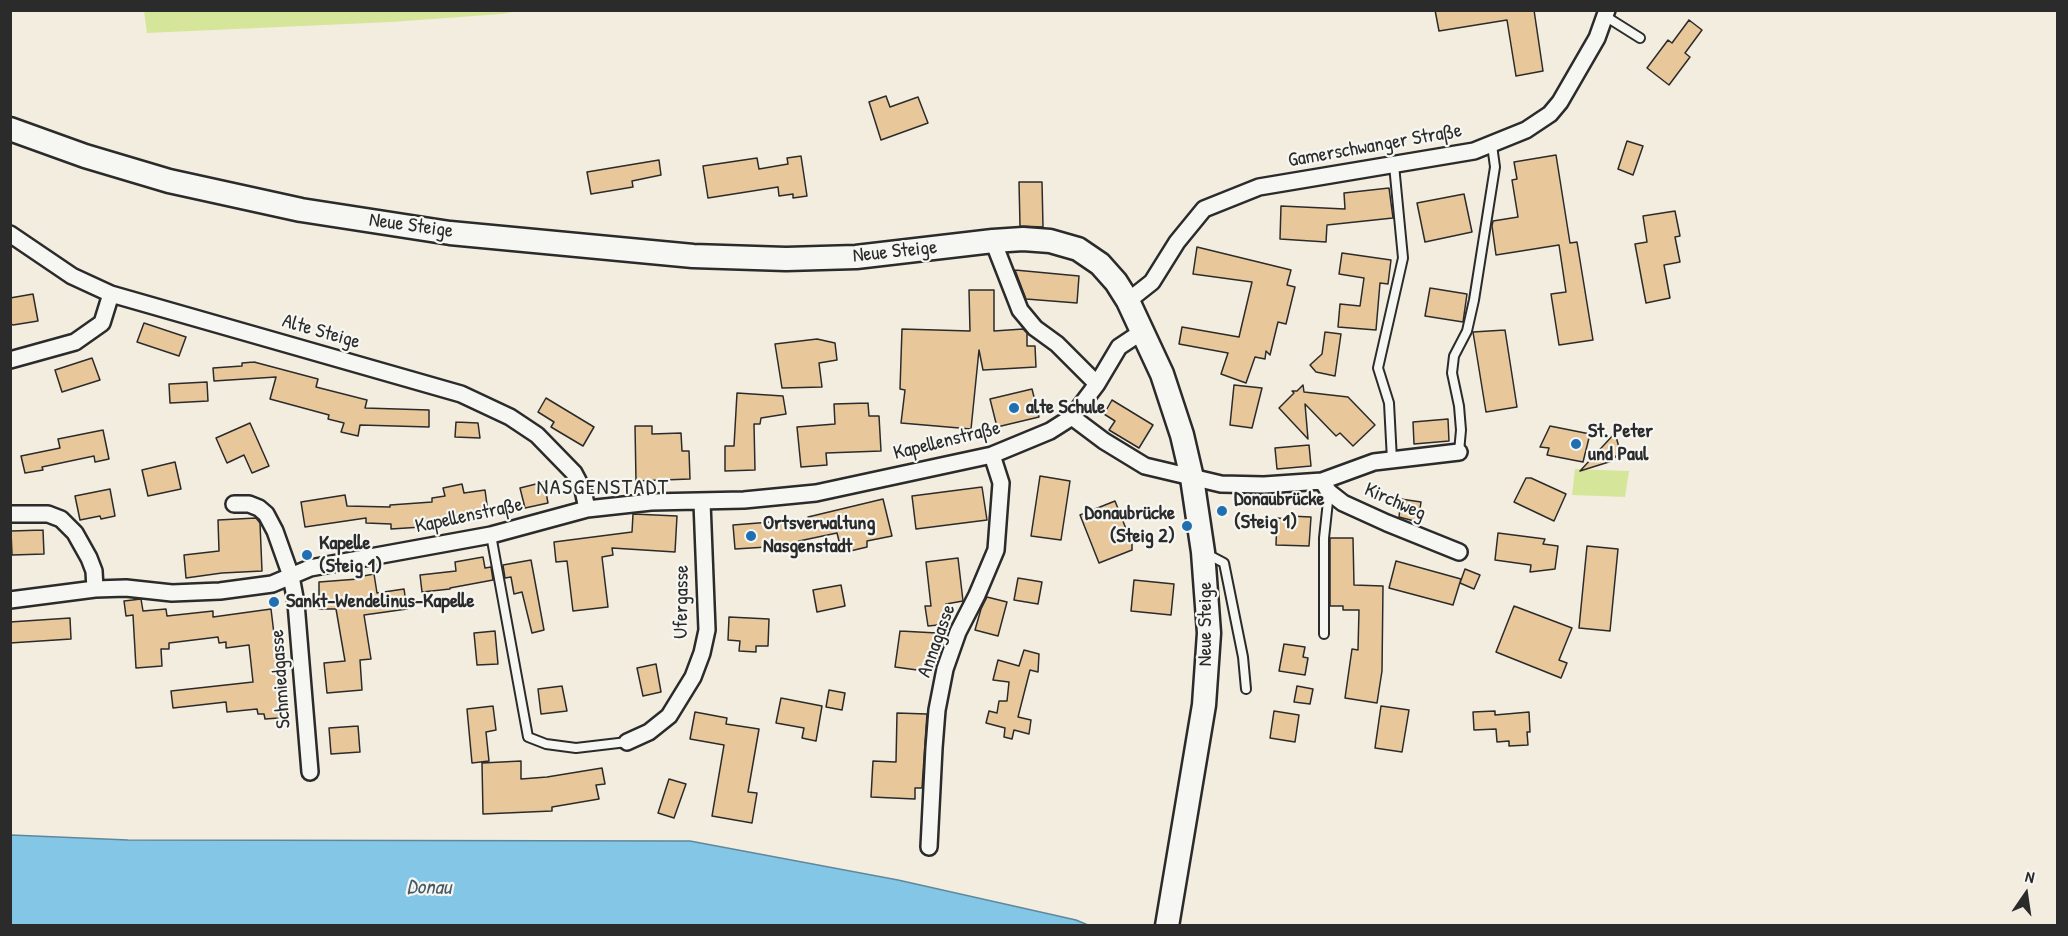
<!DOCTYPE html>
<meta charset="utf-8">
<style>
body{margin:0}
#map{position:relative;width:2068px;height:936px;overflow:hidden;background:#f3ede0;font-family:"Patrick Hand",sans-serif}
canvas{display:block}
.frame{position:absolute;inset:0;border:12px solid #2b2b2b;pointer-events:none}
.north{position:absolute;left:1996px;top:864px;width:60px;height:60px;-webkit-text-stroke:4px #f6f6f2;paint-order:stroke;rotate:13deg;font-size:16px;font-weight:700;line-height:24px;text-align:center;color:#2b2b2b}
.north::after{content:'';display:block;margin:auto;width:21px;height:27px;background:#2b2b2b;clip-path:polygon(50% 0,100% 100%,50% 72%,0 100%)}
</style>
<div id="map">
<canvas width="2068" height="936"></canvas>
<div class="frame"></div>
<div class="north">N</div>
</div>
<script>
const g = document.querySelector('canvas').getContext('2d');
g.lineJoin = 'round';
function fillPath(path, color) {
  g.fillStyle = color;
  g.fill(path, 'evenodd');
}
function toPath(rows) {
  const path = new Path2D();
  for (const r of rows) {
    path.moveTo(r[0], r[1]);
    for (let i = 2; i < r.length; i += 2) path.lineTo(r[i], r[i + 1]);
  }
  return path;
}
function stroke(path, color, width, dash) {
  g.strokeStyle = color;
  g.lineWidth = width;
  g.lineCap = dash ? 'butt' : 'round';
  g.setLineDash(dash || []);
  g.stroke(path);
}
function label(font, color, halo, rows, align = 'center') {
  g.font = font + ' "Patrick Hand",sans-serif';
  g.lineWidth = 4.5;
  g.setLineDash([]);
  g.textBaseline = 'middle';
  g.strokeStyle = halo;
  g.fillStyle = color;
  for (const [text, x, y, turn = 0] of rows) {
    g.save();
    g.translate(x, y);
    g.rotate((+turn || 0) * Math.PI / 180);
    g.textAlign = isNaN(turn) ? turn : align;
    if (halo) g.strokeText(text, 0, 0);
    g.fillText(text, 0, 0);
    g.restore();
  }
}
fillPath(toPath([
 [144,11,144,10,518,11,502,14,391,22,147,33],
 [1575,469,1629,471,1625,497,1572,495]
]), '#d5e69a');
const water = toPath([
 [11,835,128,840,690,841,898,880,1076,920,1088,925,11,925,11,835]
]);
fillPath(water, '#84c6e5');
stroke(water, '#60889b', 1.5);
const building = toPath([
 [1435,10,1534,10,1543,71,1516,76,1507,20,1439,31,1435,10],
 [1689,20,1702,30,1685,53,1690,57,1669,85,1647,68,1668,40,1672,43,1689,20],
 [886,96,890,107,918,97,928,123,881,140,869,102,886,96],
 [1627,141,1643,146,1633,175,1618,169,1627,141],
 [1556,155,1570,243,1577,242,1593,340,1559,345,1551,294,1566,292,1559,245,1496,255,1492,226,1493,221,1518,217,1512,180,1517,179,1514,162,1556,155],
 [801,156,807,196,793,198,793,194,779,196,778,187,708,198,703,166,757,158,759,169,788,164,787,158,801,156],
 [659,160,661,175,632,181,633,187,591,194,587,172,659,160],
 [1019,182,1042,182,1043,227,1020,226,1019,182],
 [1389,188,1393,218,1327,225,1326,242,1280,239,1281,206,1345,209,1344,193,1389,188],
 [1464,194,1472,232,1425,242,1417,203,1464,194],
 [1675,211,1680,236,1675,237,1680,262,1664,265,1670,298,1646,303,1635,244,1647,242,1643,216,1675,211],
 [1197,247,1291,270,1287,285,1295,287,1286,324,1278,322,1270,355,1266,351,1265,359,1255,357,1246,383,1221,374,1228,353,1179,344,1182,327,1239,337,1252,282,1193,274,1197,247],
 [1342,253,1391,260,1388,284,1380,283,1376,330,1338,327,1340,304,1360,306,1364,278,1339,274,1342,253],
 [1015,270,1079,276,1077,303,1026,299,1015,270],
 [1430,288,1467,294,1463,322,1425,316,1430,288],
 [969,290,994,290,994,331,1023,329,1027,333,1027,346,1035,346,1036,367,983,370,979,350,971,429,901,423,905,390,900,389,902,329,970,331,969,290],
 [33,294,38,321,13,325,10,323,10,298,33,294],
 [144,323,186,337,179,356,137,342,144,323],
 [1505,330,1517,407,1486,412,1473,332,1505,330],
 [1325,332,1341,334,1335,376,1316,372,1310,365,1322,354,1325,332],
 [817,339,835,343,837,360,819,363,822,387,782,388,775,344,817,339],
 [92,358,100,380,62,392,55,370,92,358],
 [254,362,318,379,316,387,367,400,365,408,429,410,429,427,360,425,358,436,341,432,344,423,328,419,329,415,270,399,276,377,214,381,213,368,242,366,242,363,254,362],
 [207,382,208,401,170,403,169,384,207,382],
 [1234,385,1262,388,1252,428,1230,425,1234,385],
 [1303,385,1304,392,1348,397,1375,425,1353,446,1340,433,1336,436,1305,404,1308,439,1279,408,1294,393,1292,391,1297,391,1303,385],
 [1032,389,1039,417,997,427,990,399,1032,389],
 [737,393,783,396,786,414,761,418,760,424,754,424,755,470,725,471,725,446,734,446,737,393],
 [546,398,594,427,583,446,551,427,554,422,538,412,546,398],
 [1112,400,1153,425,1139,448,1109,430,1115,421,1104,414,1112,400],
 [868,403,869,416,879,416,881,451,826,453,827,465,801,467,797,427,835,424,834,404,868,403],
 [1448,419,1449,441,1414,444,1413,422,1448,419],
 [456,422,478,423,480,438,455,437,456,422],
 [250,423,269,466,252,473,244,455,227,463,216,438,250,423],
 [635,426,652,426,652,434,681,433,682,451,689,451,690,479,636,481,635,426],
 [1550,426,1590,434,1583,462,1547,455,1549,448,1540,447,1550,426],
 [103,430,109,459,95,462,94,456,42,467,43,470,25,473,21,456,60,448,58,439,103,430],
 [1615,433,1620,451,1612,461,1580,471,1615,433],
 [1309,445,1311,466,1277,469,1275,448,1309,445],
 [175,462,181,489,148,496,142,470,175,462],
 [1040,476,1070,481,1061,540,1031,536,1040,476],
 [1526,478,1531,478,1566,494,1554,521,1514,502,1526,478],
 [544,482,548,503,525,508,520,488,544,482],
 [462,484,464,493,485,490,488,512,421,522,422,527,391,529,391,524,366,523,366,518,305,527,301,502,345,495,347,506,390,507,390,505,432,502,432,498,445,496,443,488,462,484],
 [982,487,987,520,916,529,912,496,982,487],
 [110,489,115,516,101,519,100,516,80,520,75,496,110,489],
 [883,499,892,536,867,541,867,547,842,553,837,533,799,541,799,545,735,549,733,525,809,519,808,517,883,499],
 [1401,499,1421,502,1418,522,1399,517,1401,499],
 [1115,501,1132,544,1132,550,1099,563,1080,515,1115,501],
 [633,514,677,516,675,552,612,548,613,555,602,557,608,607,573,611,567,561,556,562,554,542,632,532,633,514],
 [1289,516,1311,517,1309,546,1276,545,1277,518,1289,519,1289,516],
 [256,518,260,523,262,571,222,573,186,578,184,555,219,551,218,520,256,518],
 [43,530,44,554,12,555,11,531,43,530],
 [1498,533,1545,539,1543,544,1558,546,1555,569,1530,572,1531,565,1495,560,1498,533],
 [1330,538,1353,538,1354,585,1383,586,1382,671,1377,703,1345,698,1352,649,1358,650,1359,610,1343,610,1343,606,1330,606,1330,538],
 [1587,546,1618,549,1610,631,1579,628,1587,546],
 [483,557,485,568,491,567,493,580,450,588,450,589,422,592,420,575,456,571,455,562,483,557],
 [958,558,963,601,946,604,948,624,928,626,925,606,931,606,926,562,958,558],
 [531,560,544,630,532,633,522,592,514,594,511,577,505,578,503,565,531,560],
 [1396,561,1461,579,1453,605,1389,588,1396,561],
 [1465,569,1480,575,1474,589,1460,583,1465,569],
 [374,574,377,593,404,589,407,609,364,615,371,659,360,660,362,690,327,693,324,663,345,661,336,609,319,609,319,582,358,579,358,577,374,574],
 [1018,578,1042,582,1038,604,1014,600,1018,578],
 [1134,580,1174,584,1171,615,1131,611,1134,580],
 [841,585,845,606,817,612,813,590,841,585],
 [987,597,1007,602,998,636,975,630,981,609,987,597],
 [141,599,143,611,166,609,167,616,213,611,213,617,271,609,280,684,283,684,286,711,278,712,279,718,265,719,264,714,258,714,257,709,227,712,226,702,173,708,171,691,253,682,249,645,226,648,226,642,219,643,218,637,169,643,169,649,161,649,162,666,136,668,133,615,126,616,124,601,141,599],
 [1514,606,1572,628,1559,660,1567,663,1561,678,1496,652,1514,606],
 [729,617,769,619,768,646,756,646,756,652,739,651,740,641,728,640,729,617],
 [70,618,71,639,10,643,10,622,70,618],
 [495,631,498,664,477,665,474,633,495,631],
 [900,631,937,633,932,672,895,667,900,631],
 [1284,644,1305,647,1303,657,1308,658,1305,675,1279,671,1284,644],
 [1024,650,1039,654,1038,672,1030,670,1018,717,1031,720,1029,734,1014,730,1012,739,1004,737,1005,728,986,723,989,711,997,713,999,701,1007,701,1009,682,993,680,998,660,1019,666,1024,650],
 [656,664,661,692,643,696,637,668,656,664],
 [562,686,567,711,541,714,538,689,562,686],
 [1297,686,1313,689,1310,704,1294,702,1297,686],
 [829,690,845,693,842,710,826,707,829,690],
 [781,698,822,706,816,741,802,738,804,728,776,723,781,698],
 [493,706,496,730,486,732,489,761,472,763,467,709,493,706],
 [1381,706,1409,710,1402,752,1375,748,1381,706],
 [1274,711,1299,715,1295,742,1270,738,1274,711],
 [1495,711,1495,715,1529,712,1530,732,1527,732,1528,745,1509,746,1509,741,1497,742,1496,729,1474,730,1473,712,1495,711],
 [695,712,727,718,726,724,759,729,748,792,757,793,752,823,712,816,724,745,690,739,695,712],
 [897,713,927,714,922,788,915,788,915,799,871,797,873,761,896,762,897,713],
 [358,726,360,752,331,754,329,728,358,726],
 [521,761,521,779,547,777,602,768,605,784,596,785,599,799,552,807,552,811,483,814,482,763,521,761],
 [669,779,686,784,674,818,658,813,669,779]
]);
fillPath(building, '#e8c79a');
stroke(building, '#2b2b2b', 1.5);
const lane = toPath([
 [1605,16,1640,38],
 [1459,452,1461,430,1459,406,1452,373,1454,356,1467,331,1474,300,1495,167,1492,145],
 [1392,460,1389,403,1378,368,1403,258,1394,165],
 [491,535,528,737,546,744,576,748,627,742],
 [1207,554,1224,563,1243,657,1246,689],
 [1324,634,1324,538,1329,492]
]);
const street = toPath([
 [10,234,72,276,111,294,461,394,510,417,537,435,574,473,583,490,587,509],
 [993,241,1020,310,1035,328,1057,344,1097,384],
 [1128,301,1152,282,1177,242,1204,209,1259,187,1474,151,1526,130,1550,114,1560,102,1597,38,1607,10],
 [10,360,75,342,102,323,111,294],
 [1072,417,1104,441,1145,466,1221,484,1264,485,1322,481,1374,462,1459,452],
 [1322,481,1329,492,1343,503,1387,523,1459,552],
 [234,504,249,504,259,508,266,514,275,531,291,576,296,603,310,772],
 [10,514,48,514,61,519,75,533,89,558,94,571,95,589],
 [10,600,95,589,126,588,172,593,220,591,272,584,310,568,491,535,587,509,651,502,744,500,816,493,992,455,1050,431,1072,417,1097,384,1119,347,1143,331],
 [627,742,649,732,669,716,693,677,702,653,707,630,702,502],
 [929,847,934,748,937,710,945,669,958,632,977,595,996,550,1001,483,992,455]
]);
const secondary = toPath([
 [10,129,85,156,169,181,301,210,450,233,693,256,786,259,856,257,993,241,1023,239,1050,241,1078,249,1100,264,1116,282,1128,301,1162,374,1182,435,1192,478,1203,552,1209,633,1204,705,1167,926]
]);
stroke(lane, '#2b2b2b', 12);
stroke(street, '#2b2b2b', 20);
stroke(secondary, '#2b2b2b', 27);
stroke(lane, '#f6f6f2', 8);
stroke(street, '#f6f6f2', 15);
stroke(secondary, '#f6f6f2', 22);
for (const [x, y, r, color] of [
 [1014,408,6,"#1f6fb2"],
 [1576,444,6,"#1f6fb2"],
 [1222,511,6,"#1f6fb2"],
 [1187,526,6,"#1f6fb2"],
 [751,536,6,"#1f6fb2"],
 [307,555,6,"#1f6fb2"],
 [274,602,6,"#1f6fb2"]
]) {
  const dot = new Path2D();
  dot.arc(x, y, r, 0, 2 * Math.PI);
  g.fillStyle = color;
  g.fill(dot);
  stroke(dot, '#f6f6f2', 2);
}
label('20px', '#2b2b2b', '#f6f6f2', [
 ["Gamerschwanger Straße",1375,146,-10],
 ["Neue Steige",411,226,8],
 ["Neue Steige",895,252,-6],
 ["Alte Steige",321,332,16],
 ["Kapellenstraße",947,441,-14],
 ["Kirchweg",1395,502,24],
 ["Kapellenstraße",469,516,-12],
 ["Ufergasse",682,602,-89],
 ["Neue Steige",1206,624,-90],
 ["Annagasse",937,641,-70],
 ["Schmiedgasse",281,679,-94]
]);
label('bold 20px', '#2b2b2b', '#f6f6f2', [
 ["alte Schule",1026,408],
 ["St. Peter",1588,432],
 ["und Paul",1588,455],
 ["Donaubrücke",1234,500],
 ["(Steig 1)",1234,523],
 ["Donaubrücke",1175,514,"right"],
 ["(Steig 2)",1175,537,"right"],
 ["Ortsverwaltung",763,524],
 ["Nasgenstadt",763,547],
 ["Kapelle",319,544],
 ["(Steig 1)",319,567],
 ["Sankt-Wendelinus-Kapelle",286,602]
], 'left');
label('italic 21px', '#465a63', '#f6f6f2', [
 ["Donau",429,888,1]
]);
g.letterSpacing = '1.5px';
label('22px', '#2b2b2b', '#f6f6f2', [
 ["NASGENSTADT",603,488]
]);
g.letterSpacing = '0px';
</script>
